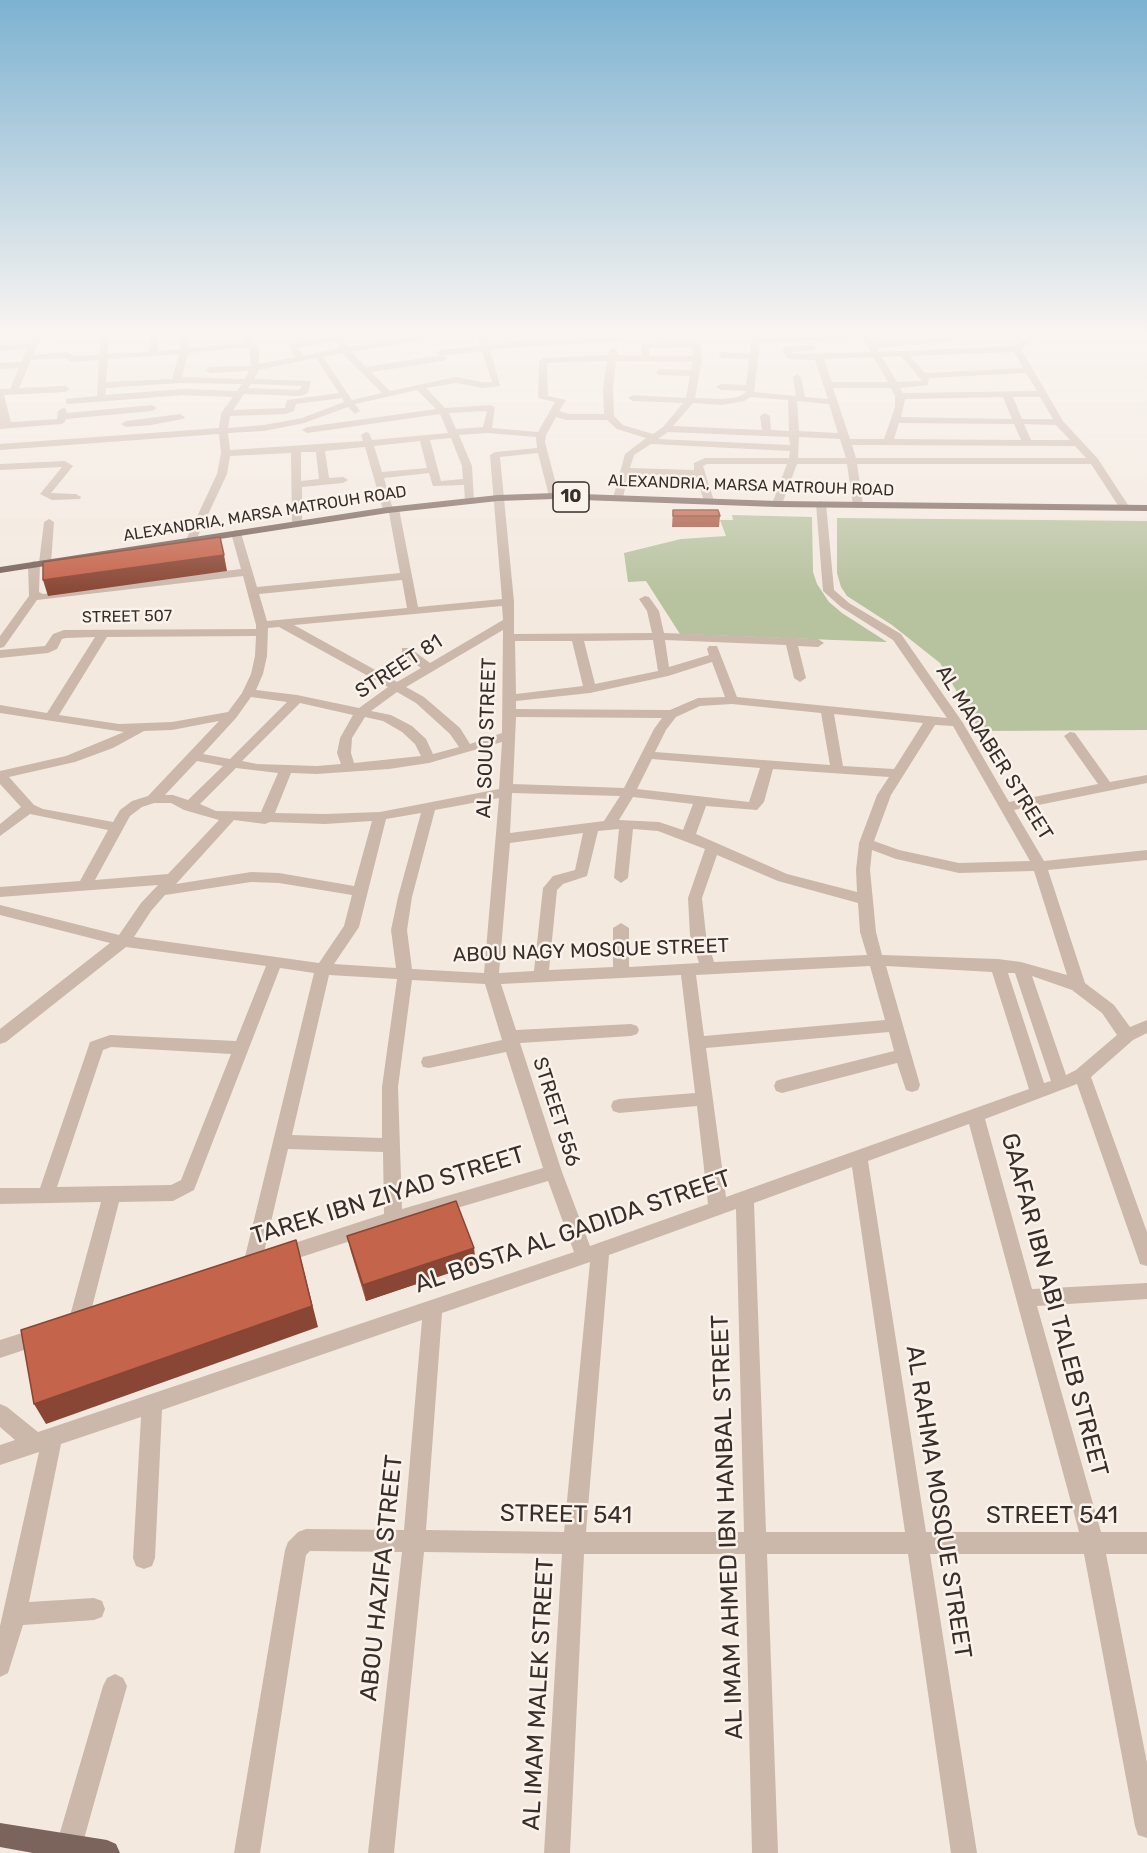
<!DOCTYPE html>
<style>
body{margin:0}
canvas{display:block;background:#f3e9df}
</style>
<canvas width="1147" height="1853"></canvas>
<script>
const g = document.querySelector('canvas').getContext('2d');
g.lineJoin = 'round';
function fillPath(path, color) {
  g.fillStyle = color;
  g.fill(path, 'evenodd');
}
function toPath(rows) {
  const path = new Path2D();
  for (const r of rows) {
    path.moveTo(r[0], r[1]);
    for (let i = 2; i < r.length; i += 2) path.lineTo(r[i], r[i + 1]);
  }
  return path;
}
function stroke(path, color, width, dash) {
  g.strokeStyle = color;
  g.lineWidth = width;
  g.lineCap = dash ? 'butt' : 'round';
  g.setLineDash(dash || []);
  g.stroke(path);
}
function label(font, color, halo, rows, align = 'center') {
  g.font = font + ' Rubik,sans-serif';
  g.lineWidth = 5;
  g.setLineDash([]);
  g.textBaseline = 'middle';
  g.strokeStyle = halo;
  g.fillStyle = color;
  for (const [text, x, y, turn = 0] of rows) {
    g.save();
    g.translate(x, y);
    g.rotate((+turn || 0) * Math.PI / 180);
    g.textAlign = isNaN(turn) ? turn : align;
    if (halo) g.strokeText(text, 0, 0);
    g.fillText(text, 0, 0);
    g.restore();
  }
}
fillPath(toPath([
 [732,515,812,517,813,572,817,584,829,602,842,613,887,642,680,634,646,581,628,582,624,553,681,539,726,536,720,520,733,520],
 [837,518,1147,521,1147,730,980,731,940,663,892,625,847,596,841,587,837,573]
]), '#b7c29f');
fillPath(toPath([
 [33,335,60,335,40,339,33,355,67,352,74,356,99,355,101,335,109,335,108,354,149,352,150,335,158,335,158,351,180,349,180,335,188,335,188,348,246,342,245,335,251,335,259,350,259,364,295,357,289,346,290,344,334,335,342,335,347,347,425,335,449,335,351,352,366,367,443,355,447,358,443,361,371,372,390,391,456,377,482,382,492,382,482,351,440,356,436,353,440,350,480,346,477,335,485,335,489,345,528,340,619,337,619,341,616,342,528,346,490,350,500,386,482,388,456,383,426,388,445,408,490,405,495,407,492,428,538,432,555,402,538,398,539,361,543,358,608,355,609,350,613,347,617,350,617,355,641,356,642,343,693,341,700,345,702,359,695,398,722,399,738,397,745,393,745,391,721,390,716,387,721,384,746,385,749,359,722,358,718,355,722,352,750,354,751,335,759,335,760,338,876,335,871,338,874,343,951,336,955,339,951,342,877,348,879,352,1014,346,1029,335,1039,335,1021,349,1063,421,1098,459,1130,508,1129,510,1121,510,1091,464,857,464,863,505,858,508,853,505,847,464,797,464,782,504,777,507,772,504,787,464,707,464,703,466,714,501,713,503,704,501,696,476,628,474,623,498,618,501,613,498,625,454,646,438,617,429,607,420,566,420,556,417,546,435,545,442,559,496,558,498,549,496,538,453,500,457,514,602,514,634,652,633,647,611,639,599,645,596,649,597,659,611,664,633,818,639,824,643,818,647,798,646,806,678,800,682,794,678,786,645,665,640,669,667,709,655,707,649,709,646,717,646,737,697,947,718,893,640,841,607,823,591,816,504,821,501,826,504,834,590,849,603,901,634,963,723,1009,802,1098,784,1064,736,1070,732,1075,733,1110,782,1147,775,1147,783,1014,810,1044,861,1147,850,1147,860,1048,870,1085,983,1114,1005,1130,1027,1147,1020,1147,1033,1133,1040,1091,1077,1147,1232,1147,1266,1140,1264,1138,1258,1077,1084,985,1119,1032,1289,1147,1283,1147,1299,1037,1306,1101,1532,1147,1532,1147,1554,1106,1554,1147,1763,1147,1838,1138,1835,1135,1826,1084,1554,930,1554,977,1853,951,1853,908,1554,767,1554,778,1853,752,1853,745,1554,584,1554,570,1853,544,1853,562,1554,424,1552,394,1853,368,1853,402,1552,310,1551,306,1555,260,1853,234,1853,285,1550,288,1542,298,1532,306,1529,404,1530,422,1320,162,1410,155,1558,152,1566,144,1569,136,1566,133,1558,141,1417,61,1444,29,1602,94,1598,102,1601,105,1609,102,1617,94,1620,23,1625,8,1673,0,1677,0,1626,39,1452,0,1465,0,1445,15,1440,0,1427,0,1404,7,1407,38,1432,574,1252,548,1181,393,1227,280,1264,273,1262,271,1256,273,1250,384,1214,383,1152,288,1149,261,1265,259,1271,252,1273,245,1271,243,1265,314,973,280,968,194,1190,173,1201,119,1202,88,1323,85,1329,78,1332,71,1329,68,1323,101,1202,0,1204,0,1188,40,1188,90,1042,110,1035,236,1041,266,966,126,947,6,1042,0,1044,0,1029,110,943,0,915,0,905,119,935,141,903,158,885,0,897,0,887,80,881,108,830,30,814,0,836,0,824,21,807,0,784,0,771,66,756,124,732,0,713,0,705,47,713,95,637,66,638,62,639,57,649,48,653,0,658,0,650,45,646,53,634,64,630,256,629,256,625,243,576,37,600,4,647,0,648,0,636,29,596,28,564,34,561,40,564,39,592,43,594,241,569,231,533,236,530,241,533,257,587,400,573,389,513,383,510,365,447,325,451,329,478,343,477,348,480,343,483,302,487,302,524,297,527,292,524,291,453,230,456,227,474,196,540,191,543,186,540,217,474,221,453,219,434,0,450,0,444,219,428,221,413,233,397,183,395,69,404,66,403,66,399,97,396,99,360,72,362,65,358,31,360,19,388,65,386,70,389,65,392,4,395,11,422,57,419,58,411,63,408,66,409,67,413,152,405,157,408,152,411,66,419,64,423,61,424,0,429,0,389,10,389,19,368,0,369,0,363,21,362,27,349,0,351,0,345,29,344,33,335],
 [862,338,871,352,794,354,792,352,815,350,815,346,812,345,786,347,782,350,788,359,815,360,828,399,805,397,801,377,797,374,793,377,796,396,754,392,760,343,862,338],
 [336,341,339,348,303,356,298,348,336,341],
 [249,347,251,366,210,367,206,370,210,373,249,371,245,379,182,377,188,353,249,347],
 [692,347,693,356,649,356,649,348,692,347],
 [1014,352,1023,368,925,373,910,356,1014,352],
 [342,353,382,393,352,400,323,357,342,353],
 [179,354,172,379,106,382,108,359,179,354],
 [901,356,921,380,921,381,897,382,882,357,901,356],
 [873,357,888,382,832,382,824,359,873,357],
 [316,358,339,393,287,400,285,408,233,410,244,394,301,396,308,393,311,381,254,379,259,370,316,358],
 [607,361,603,389,604,414,570,414,559,411,566,400,548,396,547,363,607,361],
 [616,361,693,362,691,370,659,369,655,372,659,375,690,376,686,398,633,395,628,398,633,401,683,403,663,427,653,434,623,425,614,416,613,389,616,361],
 [1026,373,1037,391,903,393,900,388,928,385,929,378,1026,373],
 [180,383,242,384,237,391,183,389,105,395,106,388,180,383],
 [251,384,302,386,299,390,248,388,251,384],
 [833,388,891,388,895,396,895,407,884,439,850,439,833,388],
 [417,390,436,409,307,427,302,430,307,433,440,414,448,433,372,440,369,433,366,432,361,435,363,441,230,450,228,433,264,431,304,423,348,407,355,414,360,411,355,404,417,390],
 [751,397,788,400,789,431,771,430,770,416,765,413,760,416,762,430,673,426,693,403,722,405,744,401,751,397],
 [1003,397,1012,419,901,417,905,399,1003,397],
 [1013,397,1040,397,1053,419,1022,419,1013,397],
 [342,398,344,402,302,418,264,425,228,428,230,416,286,414,294,411,296,404,342,398],
 [797,401,829,404,838,433,799,431,797,401],
 [487,411,483,427,456,429,449,413,487,411],
 [899,423,1014,424,1021,440,894,439,899,423],
 [1024,424,1056,425,1070,440,1031,440,1024,424],
 [668,432,789,437,790,445,658,439,668,432],
 [487,433,536,437,537,448,495,452,490,455,502,599,418,607,399,509,392,506,384,478,429,473,433,486,464,485,465,500,474,502,472,466,459,435,487,433],
 [799,437,840,439,846,458,798,458,799,437],
 [451,438,462,466,463,479,441,481,430,440,451,438],
 [420,441,427,468,382,472,374,446,420,441],
 [651,444,790,451,789,458,705,458,694,463,694,470,630,468,634,455,651,444],
 [852,445,1075,446,1086,458,856,458,852,445],
 [301,452,316,452,319,479,301,481,301,452],
 [402,580,407,608,267,621,259,594,402,580],
 [502,606,503,620,430,663,410,648,402,648,402,654,421,668,397,682,294,625,502,606],
 [279,627,388,687,359,708,297,695,256,690,263,674,267,656,268,628,279,627],
 [503,630,502,733,470,744,460,728,424,697,406,687,503,630],
 [256,636,255,656,251,674,242,693,228,712,172,722,119,724,59,715,107,637,256,636],
 [653,640,658,671,595,684,584,641,653,640],
 [515,641,572,641,583,686,516,694,515,641],
 [712,662,725,697,698,698,670,710,516,709,516,701,590,693,668,676,712,662],
 [397,692,416,703,450,734,459,747,433,754,426,739,412,726,391,715,371,711,397,692],
 [251,697,287,702,230,759,203,754,236,718,251,697],
 [300,703,353,715,340,738,337,753,341,764,317,766,257,764,242,761,300,703],
 [732,704,821,713,830,765,655,752,666,730,676,717,700,706,732,704],
 [834,714,923,723,894,769,843,766,834,714],
 [365,717,383,721,402,732,415,744,421,756,354,763,351,753,352,738,365,717],
 [516,717,662,718,654,729,624,788,513,784,516,717],
 [219,721,148,796,132,801,120,810,113,822,43,809,34,805,9,777,75,762,113,748,144,731,172,730,219,721],
 [935,725,953,726,1030,861,959,863,899,850,874,841,891,795,935,725],
 [502,742,499,789,380,812,325,814,275,813,291,773,317,774,389,769,429,763,502,742],
 [652,759,760,768,749,802,637,789,652,759],
 [197,761,223,766,188,800,173,795,165,795,197,761],
 [236,768,278,773,261,812,216,811,200,804,236,768],
 [773,769,889,777,877,795,859,843,856,870,857,892,787,874,696,834,706,806,757,810,764,802,773,769],
 [512,793,620,796,604,821,510,833,512,793],
 [633,797,693,804,683,830,659,822,619,820,633,797],
 [499,798,484,973,412,969,407,930,412,897,435,810,499,798],
 [154,803,171,803,184,810,219,820,168,874,95,880,130,816,142,807,154,803],
 [421,813,398,897,391,930,396,968,334,964,359,927,386,819,421,813],
 [234,820,265,824,270,822,325,824,372,821,354,886,279,873,251,872,176,884,234,820],
 [619,829,614,878,621,883,628,878,633,829,658,831,705,849,688,898,690,935,699,963,629,967,629,928,621,923,613,928,613,967,549,970,557,890,563,884,587,876,598,831,619,829],
 [583,833,575,870,553,876,543,888,534,971,499,973,510,843,583,833],
 [872,850,896,859,959,873,1034,871,1067,975,1021,962,998,959,882,955,876,932,870,870,872,850],
 [717,855,778,881,858,903,860,932,867,955,714,962,706,935,702,898,717,855],
 [251,882,279,883,352,895,344,926,319,963,134,937,151,911,165,895,251,882],
 [870,966,885,1020,704,1036,696,975,870,966],
 [886,966,992,972,1029,1089,726,1197,706,1048,889,1032,894,1051,782,1079,776,1081,774,1086,776,1091,782,1093,897,1063,906,1090,912,1092,918,1090,920,1085,886,966],
 [1008,973,1015,973,1051,1081,1044,1083,1008,973],
 [329,975,397,979,382,1087,382,1138,292,1135,329,975],
 [681,975,695,1093,619,1099,613,1101,611,1106,613,1111,619,1113,697,1106,708,1204,590,1246,562,1172,520,1043,631,1036,637,1034,639,1030,637,1026,631,1024,516,1030,501,984,681,975],
 [1032,976,1072,990,1102,1013,1117,1035,1076,1070,1066,1075,1032,976],
 [412,980,485,984,502,1040,429,1056,423,1057,421,1062,423,1067,429,1068,506,1052,543,1168,402,1209,398,1087,412,980],
 [111,1047,231,1054,181,1180,171,1185,57,1187,103,1050,111,1047],
 [969,1124,1079,1532,926,1532,868,1161,969,1124],
 [852,1167,905,1532,766,1532,754,1203,852,1167],
 [736,1209,744,1532,586,1532,609,1255,736,1209],
 [590,1262,564,1532,426,1530,442,1313,590,1262],
 [180,414,185,417,183,419,151,425,126,427,121,424,126,421,180,414],
 [65,461,73,466,51,493,76,494,81,497,80,499,52,500,40,494,62,467,0,470,0,464,65,461],
 [49,519,54,522,51,563,45,566,39,563,44,522,49,519],
 [41,1327,48,1330,51,1336,48,1342,0,1358,0,1340,41,1327],
 [115,1674,123,1678,127,1686,82,1846,79,1853,59,1853,56,1846,103,1686,107,1678,115,1674]
]), '#cbb8ab');
fillPath(toPath([
 [554,493,777,501,1147,505,1147,511,777,507,554,499,498,501,388,513,0,573,0,567,388,507,498,495,554,493],
 [0,1823,107,1840,116,1844,120,1853,33,1853,0,1847,0,1823]
]), '#7a645b');
fillPath(toPath([
 [673,510,720,516,719,527,672,527],
 [347,1236,476,1264,366,1301,351,1252]
]), '#a95640');
fillPath(toPath([
 [224,555,227,571,48,596,43,580],
 [296,1240,318,1327,46,1424,34,1404],
 [474,1248,476,1264,366,1301,363,1285]
]), '#894634');
const building = toPath([
 [673,510,718,510,720,516,673,516,673,510],
 [220,537,224,555,43,580,43,562,220,537],
 [456,1201,474,1248,363,1285,347,1236,456,1201],
 [296,1240,312,1306,34,1404,21,1330,296,1240]
]);
fillPath(building, '#c4644b');
stroke(building, '#894634', 1.5);
const sky = g.createLinearGradient(0, 0, 0, 595);
sky.addColorStop(0, '#7db2d1');
sky.addColorStop(0.56, '#faf5f1');
sky.addColorStop(1, '#faf5f100');
g.fillStyle = sky;
g.fillRect(0, 0, 1147, 595);
label('16px', '#392e2a', '#faf3ec', [
 ["ALEXANDRIA, MARSA MATROUH ROAD",751,486,2],
 ["ALEXANDRIA, MARSA MATROUH ROAD",265,514,-9],
 ["STREET 507",127,617,-1]
]);
for (const [x, y, w] of [
 [571,497,36]
]) {
  const box = new Path2D();
  box.roundRect(x - w / 2, y - 15, w, 30, 4.5);
  g.fillStyle = '#faf3ec';
  g.fill(box);
  stroke(box, '#392e2a', 1.5);
}
label('bold 18px', '#392e2a', null, [
 ["10",571,497]
]);
label('20px', '#392e2a', '#faf3ec', [
 ["STREET 81",399,667,-33],
 ["AL SOUQ STREET",487,738,-88],
 ["AL MAQABER STREET",994,753,58],
 ["ABOU NAGY MOSQUE STREET",591,951,-2],
 ["STREET 556",556,1112,72]
]);
label('24px', '#392e2a', '#faf3ec', [
 ["TAREK IBN ZIYAD STREET",388,1196,-17],
 ["AL BOSTA AL GADIDA STREET",573,1232,-19],
 ["GAAFAR IBN ABI TALEB STREET",1054,1305,75],
 ["AL RAHMA MOSQUE STREET",938,1502,81],
 ["STREET 541",566,1515,1],
 ["STREET 541",1052,1516],
 ["AL IMAM AHMED IBN HANBAL STREET",728,1527,-92],
 ["ABOU HAZIFA STREET",382,1578,-84],
 ["AL IMAM MALEK STREET",539,1694,-87]
]);
</script>
